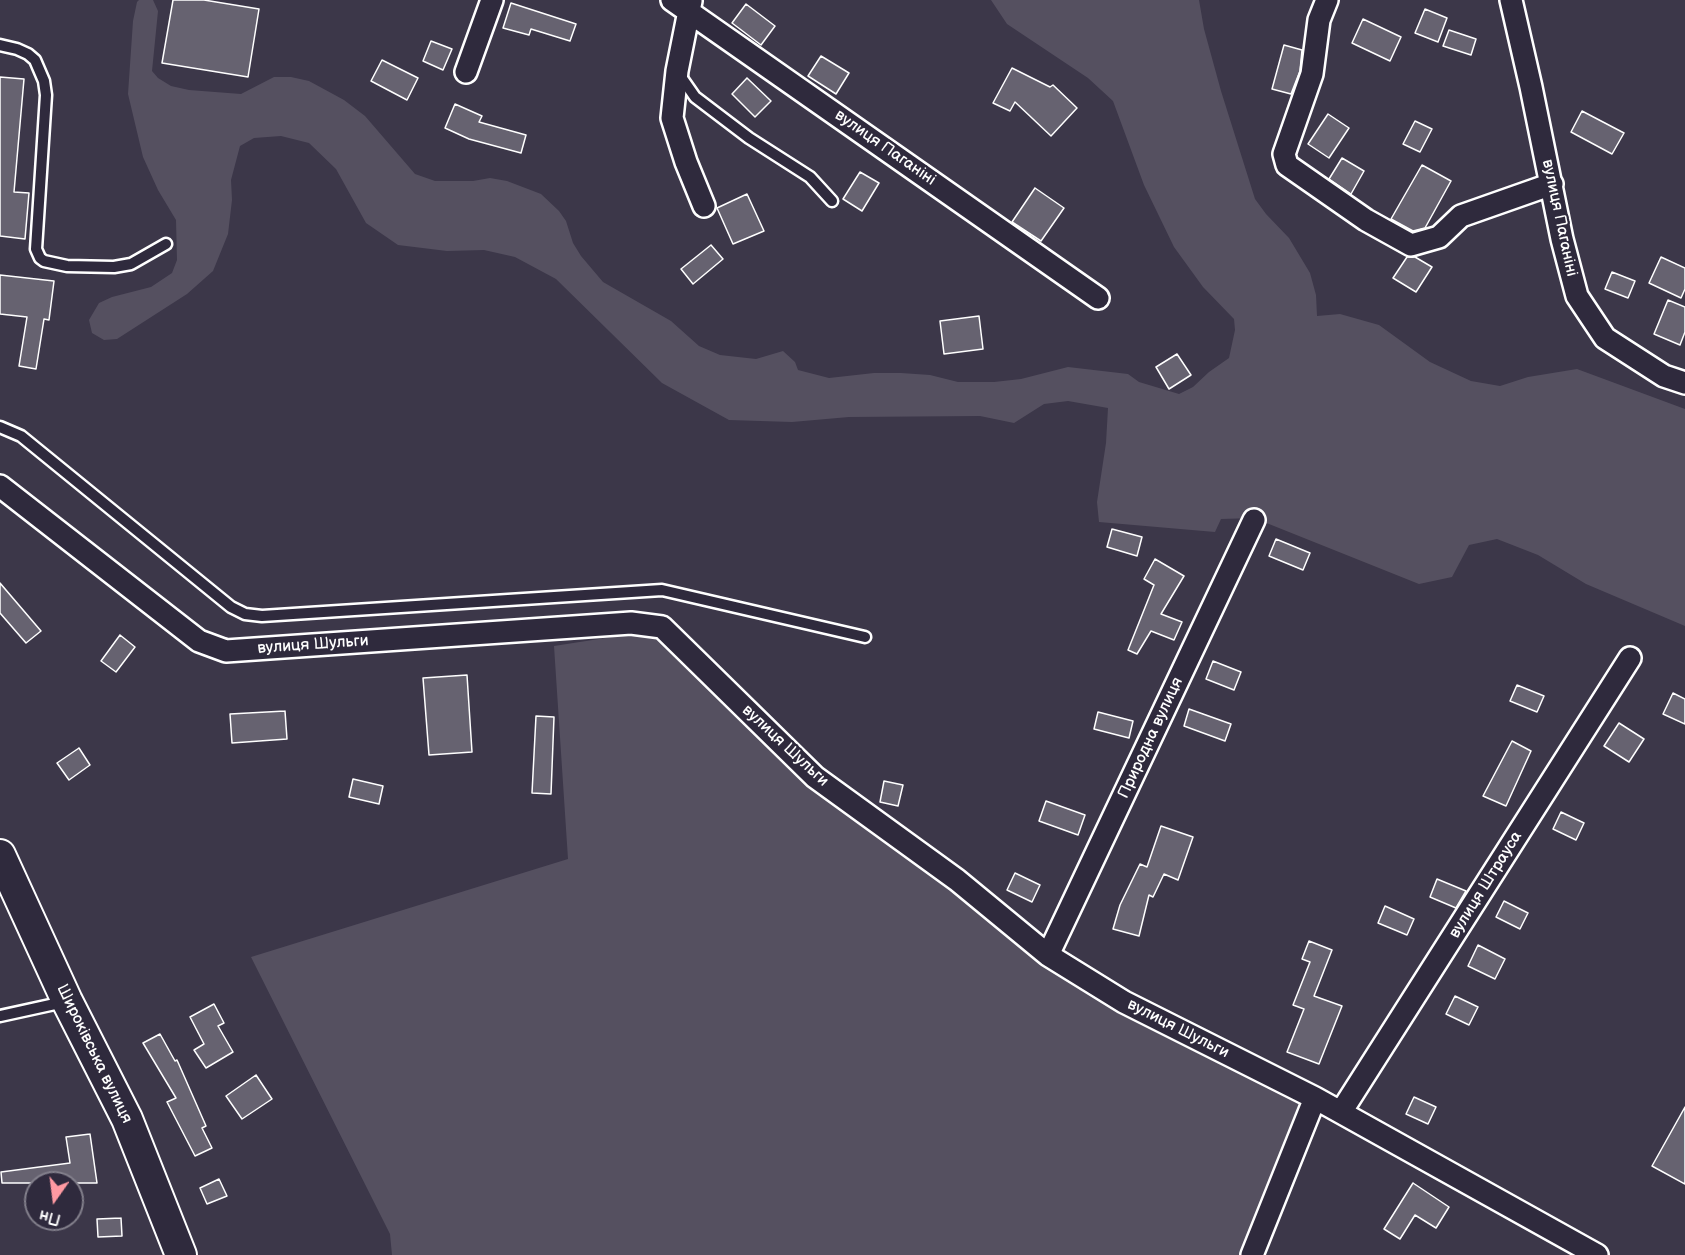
<!DOCTYPE html>
<meta charset="utf-8">
<style>
body{margin:0}
#map{position:relative;width:1685px;height:1255px;overflow:hidden;background:#3c3749;font-family:"Balsamiq Sans",sans-serif}
canvas{display:block}
.north{position:absolute;left:24px;top:1171px;width:60px;height:60px;box-sizing:border-box;background:#2f2a3d;border:2px solid #827f8b;border-radius:50%;rotate:194deg;font-size:16px;font-weight:700;line-height:24px;text-align:center;color:#fff}
.north::after{content:'';display:block;margin:auto;width:21px;height:27px;background:#ff9aa2;clip-path:polygon(50% 0,100% 100%,50% 72%,0 100%)}
</style>
<div id="map">
<canvas width="1685" height="1255"></canvas>
<div class="north">Пн</div>
</div>
<script>
const g = document.querySelector('canvas').getContext('2d');
g.lineJoin = 'round';
function fillPath(path, color) {
  g.fillStyle = color;
  g.fill(path, 'evenodd');
}
function toPath(rows) {
  const path = new Path2D();
  for (const r of rows) {
    path.moveTo(r[0], r[1]);
    for (let i = 2; i < r.length; i += 2) path.lineTo(r[i], r[i + 1]);
  }
  return path;
}
function stroke(path, color, width, dash) {
  g.strokeStyle = color;
  g.lineWidth = width;
  g.lineCap = dash ? 'butt' : 'round';
  g.setLineDash(dash || []);
  g.stroke(path);
}
function label(font, color, halo, rows, align = 'center') {
  g.font = font + ' "Balsamiq Sans",sans-serif';
  g.lineWidth = 4.5;
  g.setLineDash([]);
  g.textBaseline = 'middle';
  g.strokeStyle = halo;
  g.fillStyle = color;
  for (const [text, x, y, turn = 0] of rows) {
    g.save();
    g.translate(x, y);
    g.rotate((+turn || 0) * Math.PI / 180);
    g.textAlign = isNaN(turn) ? turn : align;
    if (halo) g.strokeText(text, 0, 0);
    g.fillText(text, 0, 0);
    g.restore();
  }
}
fillPath(toPath([
 [139,0,153,0,158,11,152,71,158,78,171,86,189,90,241,94,274,77,291,77,309,81,344,100,365,116,415,174,435,181,473,181,490,178,507,181,541,194,559,211,566,221,573,243,581,256,603,282,671,321,699,346,720,355,756,359,783,351,795,362,798,370,829,378,874,373,901,373,930,375,958,382,994,382,1021,379,1068,367,1128,374,1139,382,1179,394,1193,387,1209,372,1229,358,1235,330,1234,319,1203,287,1174,247,1144,185,1113,101,1088,78,1007,24,991,0,1199,0,1204,29,1221,91,1255,199,1266,214,1289,238,1310,273,1316,295,1317,316,1340,314,1379,325,1430,362,1471,381,1500,386,1528,377,1577,369,1685,409,1685,626,1586,584,1538,555,1497,539,1469,545,1452,577,1419,584,1254,518,1221,519,1215,532,1099,522,1097,502,1106,443,1108,408,1068,401,1044,404,1014,423,980,416,849,417,792,422,729,420,662,383,556,279,515,257,484,250,447,251,398,245,366,223,336,169,309,143,281,136,254,138,240,146,231,180,232,200,228,234,213,271,187,294,117,339,104,340,92,333,89,320,99,303,112,297,151,287,172,273,177,260,176,220,158,190,143,157,128,94,133,21,137,2],
 [631,634,659,638,948,883,1302,1102,1242,1255,392,1255,390,1234,251,957,568,859,554,646]
]), '#555060');
const building = toPath([
 [173,0,204,0,259,9,248,77,162,63,173,0],
 [511,3,576,24,570,41,531,29,529,35,503,28,511,3],
 [746,4,775,26,761,45,732,23,746,4],
 [1425,9,1447,18,1438,42,1415,33,1425,9],
 [1363,19,1401,37,1390,61,1352,43,1363,19],
 [1449,30,1476,39,1471,55,1443,46,1449,30],
 [431,41,452,49,443,70,423,61,431,41],
 [1284,45,1302,50,1300,71,1291,94,1272,89,1284,45],
 [821,56,849,73,836,94,808,76,821,56],
 [382,60,418,78,407,100,371,81,382,60],
 [1012,68,1050,87,1053,85,1077,108,1051,136,1015,102,1010,111,993,103,1012,68],
 [0,77,24,79,14,192,29,193,25,239,0,236,0,77],
 [747,78,771,101,755,117,732,94,747,78],
 [455,104,482,116,479,122,526,135,521,153,469,139,445,128,455,104],
 [1582,111,1624,133,1612,154,1571,132,1582,111],
 [1328,114,1349,128,1329,158,1308,144,1328,114],
 [1415,121,1432,129,1420,152,1403,144,1415,121],
 [1342,158,1364,171,1351,194,1329,179,1342,158],
 [1422,165,1451,181,1425,228,1413,231,1391,219,1422,165],
 [860,172,879,183,862,211,843,199,860,172],
 [1035,188,1064,208,1041,241,1012,222,1035,188],
 [747,194,764,231,733,244,717,208,747,194],
 [711,245,723,259,693,284,681,269,711,245],
 [1407,257,1415,257,1432,267,1416,292,1393,278,1407,257],
 [1661,257,1685,268,1685,289,1681,298,1649,283,1661,257],
 [1612,272,1635,281,1628,298,1605,289,1612,272],
 [0,275,54,281,49,320,44,319,36,369,19,366,27,317,0,314,0,275],
 [1668,300,1685,307,1685,332,1680,345,1654,334,1668,300],
 [979,316,983,349,944,354,940,321,979,316],
 [1177,354,1191,375,1169,389,1156,367,1177,354],
 [1112,529,1142,537,1137,556,1107,547,1112,529],
 [1276,539,1310,553,1303,570,1269,556,1276,539],
 [1155,559,1184,576,1161,614,1182,622,1174,640,1151,631,1137,654,1128,650,1154,585,1144,579,1155,559],
 [0,583,41,631,26,643,0,613,0,583],
 [120,635,135,647,116,672,101,661,120,635],
 [1213,661,1241,672,1234,690,1206,679,1213,661],
 [467,675,472,752,429,755,423,678,467,675],
 [1517,685,1544,696,1537,712,1510,701,1517,685],
 [1673,693,1685,699,1685,724,1663,714,1673,693],
 [1189,709,1231,724,1225,741,1184,726,1189,709],
 [285,711,287,739,232,743,230,714,285,711],
 [1098,712,1133,721,1129,738,1094,729,1098,712],
 [536,716,554,717,551,794,532,793,536,716],
 [1619,723,1644,739,1629,762,1604,746,1619,723],
 [1512,741,1531,751,1506,806,1483,796,1512,741],
 [79,748,90,765,69,780,57,763,79,748],
 [353,779,383,786,379,804,349,797,353,779],
 [884,781,903,785,898,806,880,802,884,781],
 [1046,801,1085,815,1078,835,1039,821,1046,801],
 [1561,812,1584,823,1576,840,1553,829,1561,812],
 [1161,826,1193,837,1178,880,1164,874,1153,897,1149,895,1139,936,1113,929,1120,905,1140,864,1147,867,1161,826],
 [1015,873,1040,885,1032,902,1007,890,1015,873],
 [1437,879,1466,891,1456,908,1430,897,1437,879],
 [1504,901,1528,913,1520,929,1496,917,1504,901],
 [1385,906,1414,919,1407,935,1378,923,1385,906],
 [1309,941,1332,950,1314,996,1342,1006,1319,1064,1287,1052,1304,1009,1293,1005,1310,962,1302,959,1309,941],
 [1478,945,1505,959,1495,979,1468,966,1478,945],
 [1455,996,1478,1007,1469,1025,1446,1014,1455,996],
 [214,1004,224,1023,218,1026,233,1052,206,1068,194,1050,204,1044,190,1017,214,1004],
 [160,1034,175,1061,177,1060,206,1126,202,1128,212,1148,195,1156,167,1102,176,1098,143,1043,160,1034],
 [256,1075,272,1099,242,1119,226,1096,256,1075],
 [1414,1097,1436,1107,1428,1124,1406,1114,1414,1097],
 [1685,1107,1685,1184,1652,1166,1685,1107],
 [90,1134,97,1183,2,1183,1,1172,70,1163,66,1137,90,1134],
 [219,1179,227,1196,207,1204,200,1188,219,1179],
 [1413,1183,1449,1207,1436,1228,1415,1215,1400,1239,1384,1229,1413,1183],
 [121,1218,122,1236,98,1237,97,1219,121,1218]
]);
fillPath(building, '#666270');
stroke(building, '#fff', 1.5);
const lane = toPath([
 [0,45,17,49,28,54,35,60,44,81,46,95,36,249,40,258,44,261,67,266,114,267,131,264,166,244],
 [679,74,695,97,749,138,810,177,832,201],
 [0,427,21,436,231,607,245,614,262,616,662,590,865,637],
 [0,1016,64,1002]
]);
const street = toPath([
 [672,0,1098,298],
 [1327,0,1319,20,1312,74,1284,154,1287,165,1366,220,1411,245,1439,237,1461,216,1552,184],
 [1511,0,1531,87,1562,239,1577,296,1605,338,1664,376,1685,383],
 [691,1,677,71,672,118,686,162,704,206],
 [466,72,492,0],
 [0,486,199,641,226,651,631,623,662,627,815,777,957,880,1048,955,1124,1002,1315,1098,1597,1255],
 [1048,955,1254,520],
 [1341,1112,1630,658],
 [1252,1255,1315,1098]
]);
const secondary = toPath([
 [0,855,67,1001,127,1119,181,1255]
]);
stroke(lane, '#fff', 15);
stroke(street, '#fff', 26);
stroke(secondary, '#fff', 34);
stroke(lane, '#2f2a3d', 10);
stroke(street, '#2f2a3d', 21);
stroke(secondary, '#2f2a3d', 30);
label('16px', '#fff', '#2f2a3d', [
 ["вулиця Паганіні",885,148,35],
 ["вулиця Паганіні",1559,218,78],
 ["вулиця Шульги",313,645,-4],
 ["Природна вулиця",1151,738,-65],
 ["вулиця Шульги",785,746,43],
 ["вулиця Штрауса",1486,885,-58],
 ["вулиця Шульги",1178,1029,27],
 ["Широківська вулиця",94,1054,64]
]);
</script>
